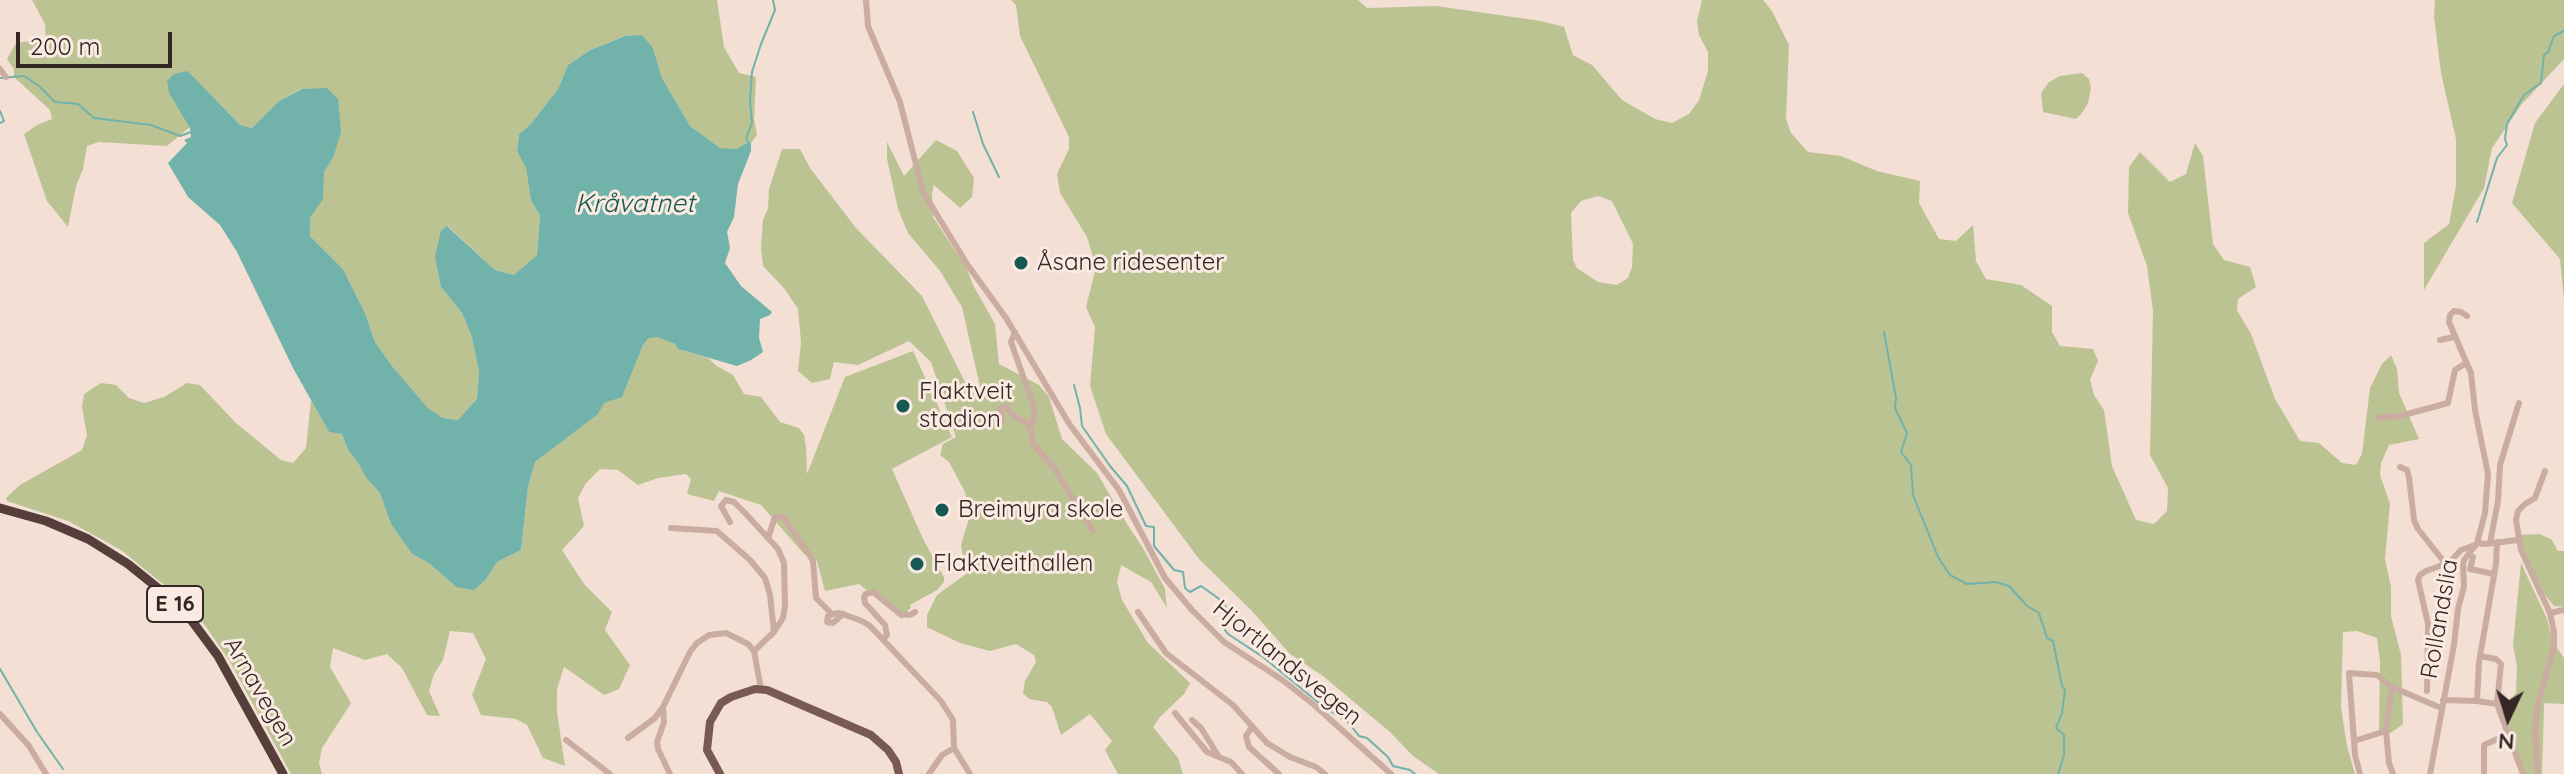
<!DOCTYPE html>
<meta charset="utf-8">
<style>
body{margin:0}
#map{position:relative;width:2564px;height:774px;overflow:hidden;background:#f3dfd4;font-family:Quicksand,sans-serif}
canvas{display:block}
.north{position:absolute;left:2468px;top:678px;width:80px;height:80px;-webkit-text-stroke:6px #faeae1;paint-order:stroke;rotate:184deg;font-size:22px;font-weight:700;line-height:32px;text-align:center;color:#342624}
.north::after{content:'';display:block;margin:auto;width:28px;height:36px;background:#342624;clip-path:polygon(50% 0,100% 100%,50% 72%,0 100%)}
.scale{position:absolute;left:16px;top:32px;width:156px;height:36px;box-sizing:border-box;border:4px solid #342624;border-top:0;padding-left:10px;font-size:24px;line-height:28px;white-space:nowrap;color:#342624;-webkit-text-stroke:6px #faeae1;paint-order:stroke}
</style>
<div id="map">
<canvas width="2564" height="774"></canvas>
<div class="north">N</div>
<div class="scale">200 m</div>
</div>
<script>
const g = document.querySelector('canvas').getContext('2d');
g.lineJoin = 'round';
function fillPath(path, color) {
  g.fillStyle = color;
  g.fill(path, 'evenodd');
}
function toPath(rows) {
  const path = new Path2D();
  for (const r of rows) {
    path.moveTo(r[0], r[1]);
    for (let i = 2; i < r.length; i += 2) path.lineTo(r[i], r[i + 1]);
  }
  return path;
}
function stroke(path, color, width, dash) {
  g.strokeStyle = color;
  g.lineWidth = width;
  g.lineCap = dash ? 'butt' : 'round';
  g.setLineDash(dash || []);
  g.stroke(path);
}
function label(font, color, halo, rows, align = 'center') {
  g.font = font + ' Quicksand,sans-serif';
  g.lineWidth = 6;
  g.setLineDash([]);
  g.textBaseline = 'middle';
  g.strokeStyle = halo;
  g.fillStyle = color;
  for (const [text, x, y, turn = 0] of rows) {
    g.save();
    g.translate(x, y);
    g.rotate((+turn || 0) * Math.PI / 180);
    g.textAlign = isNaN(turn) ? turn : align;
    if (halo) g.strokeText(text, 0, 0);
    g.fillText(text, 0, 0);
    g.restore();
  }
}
fillPath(toPath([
 [32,0,717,0,724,47,739,73,756,77,754,119,757,135,751,143,747,142,737,150,720,148,690,126,662,78,653,48,625,36,590,50,568,65,558,89,530,125,519,134,517,151,526,167,531,201,540,215,537,255,514,275,495,270,448,226,441,287,462,313,472,337,479,372,477,399,458,420,443,418,428,408,392,366,375,342,365,313,343,269,310,236,310,218,322,199,324,172,333,158,301,89,279,101,252,128,240,125,188,71,186,120,190,127,167,146,99,142,87,146,83,169,76,186,68,227,47,201,24,134,37,125,52,119,50,110,14,77,14,69,7,59,16,43,46,39,45,24],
 [1011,0,1358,0,1367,8,1436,6,1541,21,1564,27,1573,55,1592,65,1622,100,1655,119,1672,123,1689,114,1699,100,1708,71,1708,52,1699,35,1697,21,1702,0,1763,0,1772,11,1789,45,1786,119,1791,133,1808,152,1841,156,1877,171,1920,181,1919,203,1939,239,1956,241,1973,225,1976,261,1986,279,2021,285,2052,306,2052,332,2060,346,2093,349,2098,361,2090,380,2094,395,2104,410,2112,466,2136,520,2154,524,2167,511,2168,488,2150,455,2153,311,2147,266,2128,213,2129,167,2140,152,2170,182,2186,174,2195,143,2203,156,2213,244,2224,260,2250,267,2256,287,2238,299,2237,310,2251,334,2275,399,2300,441,2319,443,2342,463,2356,465,2362,454,2370,388,2382,364,2391,355,2397,369,2399,393,2419,439,2389,445,2381,463,2380,475,2390,504,2385,559,2391,587,2391,616,2401,655,2403,724,2386,736,2379,732,2380,661,2377,638,2357,631,2343,632,2341,707,2347,746,2355,774,1439,774,1413,756,1390,732,1323,676,1290,654,1251,610,1199,559,1106,434,1090,386,1095,327,1086,307,1096,267,1087,237,1060,193,1057,174,1069,149,1069,137,1020,36,1016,5],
 [1598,196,1612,201,1633,244,1632,267,1628,278,1617,285,1598,282,1577,268,1573,260,1571,213,1581,201],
 [2435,0,2564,0,2564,59,2521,105,2492,148,2484,188,2424,290,2424,243,2449,224,2456,186,2456,139,2441,73,2434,16],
 [2082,73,2089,79,2091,88,2088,103,2082,113,2076,119,2043,112,2041,93,2049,82,2060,76],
 [2564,84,2564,301,2560,259,2512,203,2535,123],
 [936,140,957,151,974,178,972,197,960,208,934,185,932,194,933,217,967,269,973,285,995,324,999,364,1039,385,1049,397,1062,439,1097,473,1127,524,1143,548,1165,589,1167,608,1151,582,1121,565,1117,582,1122,600,1148,643,1190,683,1184,694,1160,717,1153,727,1178,758,1183,774,1118,774,1105,750,1112,741,1090,714,1061,735,1052,707,1047,702,1029,699,1023,693,1025,681,1036,662,1034,655,1016,644,990,651,960,643,927,627,927,615,937,595,966,574,961,545,970,515,965,492,949,462,940,455,943,444,956,437,931,362,909,341,858,365,834,362,830,379,812,383,798,371,801,342,798,309,784,288,763,266,761,247,763,220,768,208,769,189,782,149,800,149,810,168,856,228,922,296,968,388,981,391,962,307,940,271,908,233,898,209,887,159,887,142,904,176],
 [658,336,675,344,678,349,708,358,717,366,733,375,744,394,761,397,780,422,799,428,804,435,806,447,807,474,845,377,913,351,952,437,892,469,923,539,944,577,944,582,937,590,910,605,911,607,902,619,859,584,825,591,817,561,804,554,761,505,719,491,714,501,687,494,691,479,686,474,658,478,638,485,618,470,600,469,586,483,578,498,584,526,562,550,584,584,612,612,605,630,630,665,619,689,604,695,564,667,557,689,557,712,565,766,543,758,527,725,516,719,481,715,472,695,486,659,473,633,450,631,443,660,434,674,429,691,440,716,427,715,402,668,387,654,365,660,333,648,330,667,351,703,322,748,319,763,322,774,291,774,229,660,204,624,163,584,121,550,68,521,16,504,7,501,6,498,20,485,82,450,87,435,82,407,84,394,101,383,116,385,129,398,144,403,164,397,187,383,200,385,236,423,281,460,293,463,306,448,311,400,329,432,342,434,348,450,358,463,367,479,380,493,391,524,412,554,429,563,456,587,486,579,497,562,521,550,528,487,535,462,597,414,604,402,622,396,643,345,649,338],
 [2539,534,2551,539,2558,551,2564,551,2564,607,2554,606,2542,591,2530,567,2519,535],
 [2521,563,2547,619,2553,642,2564,658,2564,704,2545,703,2544,706,2542,774,2525,774,2504,713,2510,708,2509,700,2516,693,2517,666,2513,645]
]), '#bbc393');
fillPath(toPath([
 [642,35,653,48,662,78,690,126,720,148,737,149,748,142,751,143,751,151,738,184,734,217,727,232,730,248,725,263,741,286,772,312,770,315,760,319,759,338,763,352,751,360,737,366,678,349,675,344,658,337,649,338,643,345,622,397,604,403,598,414,535,462,528,487,521,550,497,562,486,579,474,590,456,587,429,563,412,554,391,524,380,493,367,479,358,463,348,450,342,434,329,432,293,368,237,252,220,225,188,197,168,163,187,143,184,140,191,137,190,128,169,93,167,81,174,74,188,71,240,125,252,128,279,101,302,89,327,88,338,99,341,132,333,158,324,172,323,199,310,218,310,236,343,269,365,313,375,342,392,366,428,408,443,418,458,420,477,399,479,372,472,337,462,313,441,287,435,256,441,231,447,226,495,270,514,275,537,255,540,215,531,201,526,168,517,151,519,134,530,125,558,89,568,65,590,50,608,43,625,36]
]), '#71b2aa');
stroke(toPath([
 [0,78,24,76,39,86,55,102,78,104,94,118,151,125,180,136,191,132],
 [0,111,4,121,0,123],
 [973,112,983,144,999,177],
 [748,142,746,138,752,123,750,101,752,72,761,44,775,10,773,0],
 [2477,222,2497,158,2507,145,2505,139,2507,124,2524,95,2541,83,2544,55,2548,52,2554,36,2564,31],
 [1884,332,1896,398,1895,408,1907,433,1901,452,1911,465,1913,495,1938,557,1950,575,1967,584,1996,582,2009,586,2027,606,2039,613,2047,638,2053,641,2062,686,2065,690,2062,713,2056,728,2064,735,2064,755,2058,774],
 [1074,385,1080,408,1082,426,1110,466,1127,486,1146,526,1154,527,1154,546,1174,570,1183,572,1185,588,1190,592,1201,586,1218,598,1226,607,1225,630,1228,634,1263,657,1325,708,1348,722,1359,736,1367,738,1388,757,1393,766,1410,770,1415,774],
 [0,669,37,732,63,769]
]), '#71b2aa', 2);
stroke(toPath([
 [866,0,868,26,900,102,923,192,967,264,1006,318,1070,425,1119,490,1165,578,1192,610,1224,642,1281,679,1313,704,1391,774],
 [0,69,6,77],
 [2467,316,2461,312,2454,311,2450,315,2449,322,2471,373,2475,410,2488,474,2485,513,2477,543],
 [1015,332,1011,342,1034,407,1034,420,1029,424,1034,445,1054,468,1093,531],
 [2440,340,2454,337],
 [2378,418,2400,416,2448,403,2455,370,2466,363],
 [1002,421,1000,409,1005,406,1015,417,1029,424],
 [2400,467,2407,470,2409,477,2414,520,2418,529,2445,563],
 [730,522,721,506,726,500,734,502,746,514,778,549,784,563,785,606,783,618,774,632,754,651],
 [671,528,717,531,750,560,765,578,770,595,774,632],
 [768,538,775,517,783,517,809,554,813,561,816,598,832,614],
 [2477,543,2485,544,2518,540],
 [2490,543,2498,501,2500,465,2519,403],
 [2473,557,2470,569,2494,574],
 [1138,612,1166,653,1233,705,1267,743,1290,757,1316,767,1325,774],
 [2550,613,2564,610],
 [843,614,833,623,827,622,828,616,837,613,843,614,848,616,862,621,870,626,941,701,953,720,954,748],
 [884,639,887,635,885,625,865,603,864,597,866,594,873,592,900,614,910,615,915,612],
 [2480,656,2496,659,2501,664,2497,704],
 [2427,691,2428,624,2418,580,2420,575,2426,571,2450,562,2461,550,2475,545],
 [2443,700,2477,701,2497,704,2523,774],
 [2477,701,2479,662,2496,564,2497,542],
 [663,707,664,722,657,742,658,749,670,774],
 [1175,713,1207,752,1231,762,1242,774],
 [0,714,29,746,46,774],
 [1192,720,1201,728,1219,757],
 [1252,727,1246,736,1249,747,1279,774],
 [2386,731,2389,763,2393,774],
 [628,738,655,718,663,707,690,652,697,643,709,635,726,633,748,644,754,651,761,689],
 [566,740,610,774],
 [2354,741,2386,731,2392,687],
 [929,774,942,755,954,748,970,774],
 [2360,774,2355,755,2349,673,2377,675,2392,687,2441,708],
 [2430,774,2454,645,2458,609,2464,586,2463,565,2464,560,2475,546],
 [2484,774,2484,745,2509,734],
 [2538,774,2535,731,2537,708,2554,647,2554,632,2550,613,2521,550,2516,520,2518,511,2525,504,2535,498,2545,471]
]), '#cbaca0', 6);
stroke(toPath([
 [720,774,707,750,710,722,721,703,731,697,755,689,767,690,871,735,888,750,896,762,899,774]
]), '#785953', 8);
stroke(toPath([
 [0,508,46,521,88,539,128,564,164,593,192,621,218,656,283,774]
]), '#563e3a', 9);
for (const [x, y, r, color] of [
 [1021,263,8,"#165952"],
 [903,406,8,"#165952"],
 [942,510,8,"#165952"],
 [917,564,8,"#165952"]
]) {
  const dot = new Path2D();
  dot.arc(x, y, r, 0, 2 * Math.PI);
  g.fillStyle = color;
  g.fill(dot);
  stroke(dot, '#faeae1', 3);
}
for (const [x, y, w] of [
 [175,604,56]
]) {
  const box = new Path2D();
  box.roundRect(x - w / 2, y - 18, w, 36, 6);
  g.fillStyle = '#faeae1';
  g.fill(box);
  stroke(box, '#342624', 2);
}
label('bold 22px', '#342624', null, [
 ["E 16",175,604]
]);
label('24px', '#342624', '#faeae1', [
 ["Åsane ridesenter",1037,263],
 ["Flaktveit",919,392],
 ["stadion",919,420],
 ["Breimyra skole",958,510],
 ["Flaktveithallen",933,564]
], 'left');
label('24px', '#342624', '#faeae1', [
 ["Rollandslia",2440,619,-80],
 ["Hjortlandsvegen",1287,663,39],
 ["Arnavegen",260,692,60]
]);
label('italic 26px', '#165952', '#faeae1', [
 ["Kråvatnet",635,204]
]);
</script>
